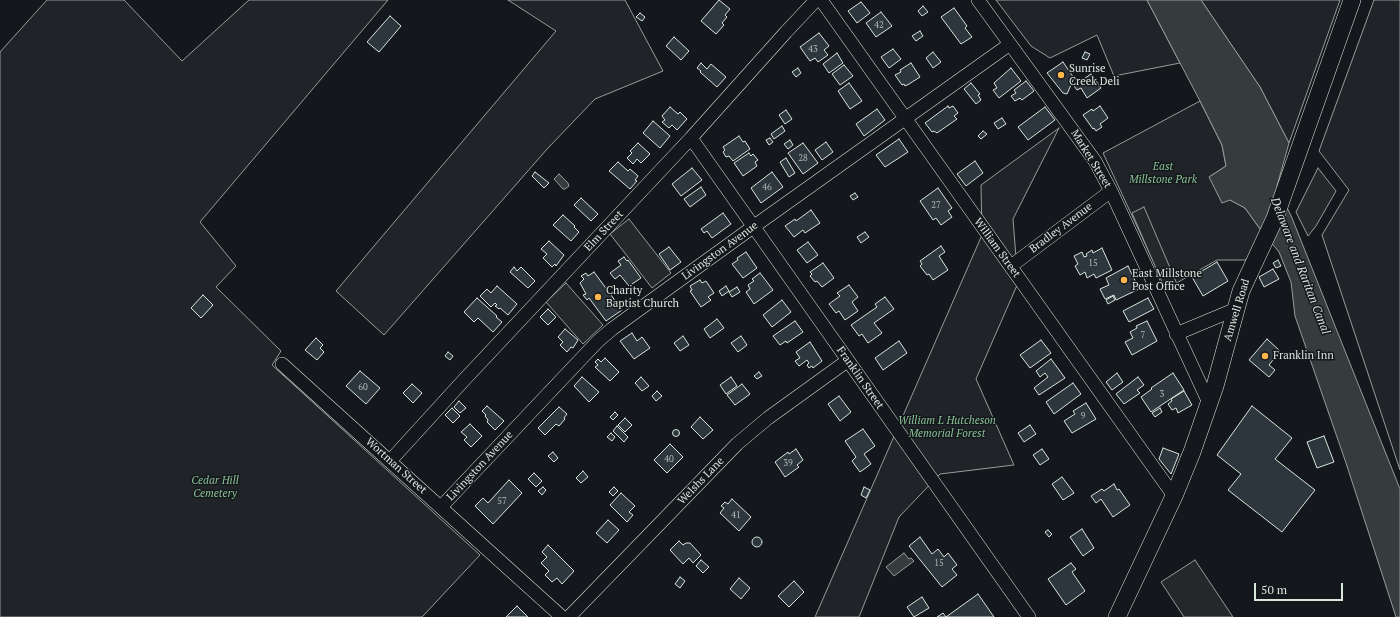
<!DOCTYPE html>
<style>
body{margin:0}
#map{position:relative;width:1400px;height:617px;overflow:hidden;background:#14181c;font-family:"PT Serif",serif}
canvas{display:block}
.scale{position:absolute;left:1254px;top:583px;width:89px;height:18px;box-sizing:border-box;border:2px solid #d8e6dc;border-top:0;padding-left:5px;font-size:12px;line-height:14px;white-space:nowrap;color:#d8e6dc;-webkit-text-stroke:3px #14181c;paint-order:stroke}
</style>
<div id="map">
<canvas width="1400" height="617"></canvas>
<div class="scale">50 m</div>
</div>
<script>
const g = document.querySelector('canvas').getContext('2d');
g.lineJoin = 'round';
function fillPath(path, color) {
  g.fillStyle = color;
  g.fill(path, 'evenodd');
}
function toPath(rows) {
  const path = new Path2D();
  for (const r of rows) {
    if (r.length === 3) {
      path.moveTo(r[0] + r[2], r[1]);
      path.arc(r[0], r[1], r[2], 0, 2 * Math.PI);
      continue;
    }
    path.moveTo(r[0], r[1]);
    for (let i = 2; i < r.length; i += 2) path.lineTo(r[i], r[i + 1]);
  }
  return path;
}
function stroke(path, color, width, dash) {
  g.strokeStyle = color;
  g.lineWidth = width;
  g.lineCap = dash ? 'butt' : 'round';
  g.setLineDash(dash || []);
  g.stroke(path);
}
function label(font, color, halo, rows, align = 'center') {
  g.font = font + ' "PT Serif",serif';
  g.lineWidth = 3;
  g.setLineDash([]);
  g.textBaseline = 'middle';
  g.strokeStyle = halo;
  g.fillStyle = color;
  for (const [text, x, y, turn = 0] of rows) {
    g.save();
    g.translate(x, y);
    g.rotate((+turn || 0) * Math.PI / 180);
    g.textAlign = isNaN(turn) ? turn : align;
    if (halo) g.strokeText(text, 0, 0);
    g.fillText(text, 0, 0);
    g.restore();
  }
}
const green = toPath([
 [47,0,124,0,182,61,249,0,388,0,200,222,236,266,216,287,281,351,272,365,480,555,422,617,0,617,0,52,47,0],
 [508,0,625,0,663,71,595,99,548,148,384,335,336,291,556,31,508,0],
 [996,0,1147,0,1180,63,1114,76,1097,35,1050,58,1031,46,996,0],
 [1201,0,1340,0,1289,143,1260,87,1201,0],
 [1374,0,1400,0,1400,470,1322,235,1349,190,1319,151,1374,0],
 [1200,101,1222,145,1226,166,1209,177,1230,200,1245,208,1263,233,1246,260,1217,260,1166,289,1103,153,1200,101],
 [1059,128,1013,219,1018,283,976,379,1014,465,940,474,899,517,859,617,815,617,982,235,981,185,1059,128]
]);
fillPath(green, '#202428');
stroke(green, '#939e99', 1);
const parking = toPath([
 [1318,168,1336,191,1316,226,1308,236,1296,212,1318,168],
 [1144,207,1177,284,1165,289,1132,213,1144,207],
 [629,219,671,273,652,288,610,234,629,219],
 [566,283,603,325,583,344,546,302,566,283],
 [1195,560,1233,617,1184,617,1161,582,1195,560]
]);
fillPath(parking, '#24282b');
stroke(parking, '#939e99', 1);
const water = toPath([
 [1147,0,1201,0,1260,87,1289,143,1277,186,1292,218,1400,489,1400,617,1396,617,1346,463,1295,316,1291,282,1279,252,1263,233,1245,208,1230,200,1222,203,1209,177,1226,166,1222,145,1200,101,1147,0],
 [559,174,568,183,569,186,565,189,563,189,554,179,559,174],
 [904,553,909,559,911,558,914,561,894,576,886,567,904,553]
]);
fillPath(water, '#363b3e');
stroke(water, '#939e99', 1);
const building = toPath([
 [719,0,730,9,725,15,727,17,722,23,724,25,716,34,701,21,719,0],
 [861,2,870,13,857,23,848,11,861,2],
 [923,6,928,12,922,16,918,11,923,6],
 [954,8,967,26,965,28,972,37,961,44,941,17,954,8],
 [881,12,892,26,876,37,866,23,881,12],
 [640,13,645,17,642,21,636,17,640,13],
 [390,16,401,26,379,52,367,42,390,16],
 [920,31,923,36,916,41,912,36,920,31],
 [819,33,829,46,824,50,828,55,818,62,815,58,810,61,800,47,819,33],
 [674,37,689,51,681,60,666,46,674,37],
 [893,49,901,59,889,68,881,57,893,49],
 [933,52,941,62,933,68,926,58,933,52],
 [1085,52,1090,54,1087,60,1082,58,1085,52],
 [837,53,843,63,829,73,823,64,837,53],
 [1063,62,1074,78,1067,94,1063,93,1047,73,1063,62],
 [701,63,707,69,711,64,726,77,717,87,700,72,701,71,697,68,701,63],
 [911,63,920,77,909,84,905,86,904,84,902,85,895,75,901,72,900,70,911,63],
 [844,65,853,76,840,85,832,74,844,65],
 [798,68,801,73,796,77,792,72,798,68],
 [1011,68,1021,81,999,98,993,90,997,88,994,83,1011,68],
 [1091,74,1101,88,1087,98,1081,88,1077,90,1074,86,1091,74],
 [1026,81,1034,91,1022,100,1020,98,1015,101,1011,96,1016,93,1014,90,1026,81],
 [849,83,862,101,850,109,838,91,849,83],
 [971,83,980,94,978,95,981,100,976,104,964,89,971,83],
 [948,106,949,108,953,106,958,113,954,116,957,119,937,133,934,131,932,132,925,123,948,106],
 [1100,106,1108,118,1100,124,1102,127,1096,131,1094,128,1093,129,1083,115,1092,109,1093,111,1100,106],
 [670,107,678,114,680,112,687,119,677,130,672,125,669,128,662,122,665,120,662,116,670,107],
 [1045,107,1055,120,1028,140,1018,127,1045,107],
 [877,109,885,120,864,136,856,124,877,109],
 [786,110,792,119,785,124,779,115,786,110],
 [1002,118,1006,124,998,129,994,123,1002,118],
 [653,121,670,136,660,148,643,133,653,121],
 [782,126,785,131,774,139,771,134,782,126],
 [983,131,987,134,981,139,978,136,983,131],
 [739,136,743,142,745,141,750,149,733,161,729,156,726,157,723,152,725,150,723,147,739,136],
 [770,138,773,142,769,145,766,140,770,138],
 [899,139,908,152,885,167,876,155,899,139],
 [790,140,793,145,788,149,784,144,790,140],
 [826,142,833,152,822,160,815,150,826,142],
 [638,143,650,154,641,163,637,159,633,164,627,158,632,153,630,151,638,143],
 [803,143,818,163,803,174,788,153,803,143],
 [749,153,751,156,753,154,758,160,755,162,757,166,743,176,734,163,749,153],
 [786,158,795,173,789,177,780,162,786,158],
 [975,161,983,173,966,186,957,174,975,161],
 [618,162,628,171,630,169,638,176,635,180,637,181,630,189,609,171,618,162],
 [692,168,702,180,681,196,672,184,692,168],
 [535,172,549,183,544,188,532,176,535,172],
 [772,172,783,187,761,203,751,188,772,172],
 [701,187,706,195,690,207,684,199,701,187],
 [938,188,952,208,948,211,952,217,941,225,936,218,933,220,920,201,938,188],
 [855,193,858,197,853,200,850,196,855,193],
 [581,198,598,214,591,221,574,205,581,198],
 [811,210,820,223,805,233,803,230,794,237,785,226,795,219,796,221,811,210],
 [723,213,731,224,712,238,707,231,704,233,701,229,723,213],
 [563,215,575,226,574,227,579,232,571,241,553,225,563,215],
 [865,232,869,237,861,243,857,237,865,232],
 [549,241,564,255,556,266,555,264,552,267,543,258,547,254,541,249,549,241],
 [808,242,818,255,807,263,797,250,808,242],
 [941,246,945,252,939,256,948,270,933,280,929,274,927,275,920,266,922,264,920,261,941,246],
 [669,247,681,262,670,270,659,254,669,247],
 [1102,248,1112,270,1096,278,1094,274,1087,278,1085,272,1080,275,1075,266,1078,264,1074,256,1082,252,1084,257,1087,256,1086,254,1092,250,1093,253,1102,248],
 [746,252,757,268,743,278,732,264,738,260,737,258,746,252],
 [624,257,627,261,628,260,641,278,629,286,620,275,615,279,610,273,621,265,618,261,624,257],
 [1278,260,1281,266,1276,268,1273,263,1278,260],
 [1217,262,1228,281,1203,296,1192,277,1217,262],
 [823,263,834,278,822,287,817,281,815,282,810,276,812,274,810,272,823,263],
 [1128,266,1139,289,1116,300,1114,295,1105,299,1100,289,1109,285,1106,278,1128,266],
 [514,267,517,271,521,267,535,281,528,288,510,272,514,267],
 [1273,269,1279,279,1264,287,1259,277,1273,269],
 [594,272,622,310,606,321,589,298,587,300,583,295,586,294,580,283,584,279,581,276,586,273,588,276,594,272],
 [760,273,773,290,754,304,746,292,750,289,748,285,754,281,752,279,760,273],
 [700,280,702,283,706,281,714,293,708,297,711,300,701,307,690,291,692,290,690,286,700,280],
 [849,285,858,297,852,302,858,311,845,320,839,311,836,313,829,304,840,296,837,293,849,285],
 [497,286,517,304,508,315,500,308,499,309,495,306,497,305,495,303,491,307,480,296,487,289,491,293,497,286],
 [726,286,729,291,722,296,719,291,726,286],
 [737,287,740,292,732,297,729,292,737,287],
 [203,295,213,305,201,318,191,308,203,295],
 [1113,296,1115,300,1108,304,1106,300,1113,296],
 [885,297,894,309,874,323,882,333,868,343,862,334,859,336,851,325,877,307,875,304,885,297],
 [477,298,497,316,496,317,502,322,493,332,478,318,474,322,464,312,477,298],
 [1148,298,1154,309,1129,322,1123,311,1148,298],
 [782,300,791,312,772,327,763,315,782,300],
 [548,309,556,317,548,325,540,317,548,309],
 [717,319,724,328,710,338,704,329,717,319],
 [795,321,803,332,787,343,786,341,780,345,773,336,795,321],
 [1147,321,1157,341,1132,355,1125,342,1133,338,1130,332,1137,328,1136,326,1147,321],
 [565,329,578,340,573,348,571,347,567,352,560,345,563,342,558,337,565,329],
 [632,333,637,341,642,337,650,348,634,359,620,341,632,333],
 [683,336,689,345,680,351,674,343,683,336],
 [741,336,747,345,738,352,731,343,741,336],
 [316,338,323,345,320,348,324,352,317,360,305,350,316,338],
 [1267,339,1280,351,1269,365,1275,370,1269,377,1249,360,1267,339],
 [1041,340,1051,353,1030,368,1020,355,1041,340],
 [899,341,907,353,883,370,875,358,899,341],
 [810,342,822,361,813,368,812,366,809,368,807,365,809,363,807,360,799,366,795,361,800,358,796,352,810,342],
 [448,352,453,356,450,360,445,356,448,352],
 [605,358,619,372,610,381,595,367,598,365,595,362,598,359,601,362,605,358],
 [1051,359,1065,378,1039,395,1034,388,1048,377,1045,373,1040,377,1036,371,1051,359],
 [360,371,380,388,366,404,346,386,360,371],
 [759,372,762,376,757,379,754,376,759,372],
 [1117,373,1123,382,1112,390,1106,382,1117,373],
 [1173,373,1184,390,1151,412,1141,397,1152,389,1151,388,1173,373],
 [582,377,599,392,589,402,574,386,582,377],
 [641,377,649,386,642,391,635,383,641,377],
 [731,377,737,386,726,394,720,385,731,377],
 [1138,377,1144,385,1137,390,1140,393,1124,404,1116,394,1138,377],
 [1073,383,1081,394,1054,414,1046,402,1073,383],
 [412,384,422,393,413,403,403,393,412,384],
 [742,384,750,394,735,405,727,395,742,384],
 [657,391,662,396,656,401,652,396,657,391],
 [1184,391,1192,405,1178,413,1176,408,1172,410,1168,404,1172,401,1171,399,1184,391],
 [839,396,851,412,840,421,828,404,839,396],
 [459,401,466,408,460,413,454,407,459,401],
 [1086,403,1096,419,1072,433,1064,421,1075,414,1073,411,1086,403],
 [487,406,504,421,495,430,487,422,488,420,485,416,486,415,482,411,487,406],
 [1252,406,1292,438,1275,459,1315,490,1282,532,1228,490,1241,474,1217,455,1252,406],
 [559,407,567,414,564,418,565,419,559,426,556,424,545,435,538,428,559,407],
 [452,408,460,416,453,423,445,415,452,408],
 [1160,408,1162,412,1155,417,1152,413,1160,408],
 [615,412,618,415,613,420,610,417,615,412],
 [700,417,713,430,703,439,691,427,700,417],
 [625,418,632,425,625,432,618,425,625,418],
 [470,424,482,436,471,447,464,440,467,437,461,432,470,424],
 [1030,425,1036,434,1024,442,1018,433,1030,425],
 [617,426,628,437,624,442,613,431,617,426],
 [863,429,875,446,864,454,871,464,860,472,852,461,856,457,845,441,863,429],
 [676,433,3.5],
 [611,433,615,437,612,441,607,437,611,433],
 [1324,436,1334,462,1317,468,1307,442,1324,436],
 [670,444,683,457,667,473,654,460,670,444],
 [1163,448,1179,454,1171,474,1159,459,1163,448],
 [796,449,803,460,797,465,799,467,785,477,775,462,788,452,789,454,796,449],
 [1042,449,1049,459,1040,465,1033,455,1042,449],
 [553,452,558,458,554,462,548,456,553,452],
 [583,471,588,477,581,483,576,478,583,471],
 [534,473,542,481,536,487,528,479,534,473],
 [1062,477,1074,493,1063,500,1052,484,1062,477],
 [509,480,522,493,493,524,475,506,483,498,488,503,509,480],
 [1114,484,1117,490,1119,489,1130,505,1113,517,1101,499,1096,503,1091,496,1102,489,1104,491,1114,484],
 [543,487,546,490,542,495,538,491,543,487],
 [614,487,618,491,613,496,609,492,614,487],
 [864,487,870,490,866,498,861,495,864,487],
 [621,493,635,506,629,512,633,515,627,522,610,505,621,493],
 [732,499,751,517,739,531,720,513,724,508,721,506,725,502,728,504,732,499],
 [608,520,619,530,607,543,596,533,608,520],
 [1082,529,1094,548,1083,556,1070,537,1082,529],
 [1048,530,1052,534,1049,537,1045,532,1048,530],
 [757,542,5],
 [920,537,932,554,938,549,944,557,948,553,957,565,952,569,957,575,942,587,909,546,920,537],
 [679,541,683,545,686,543,690,543,701,555,693,563,689,558,683,564,670,550,679,541],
 [548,545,574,571,562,584,557,578,552,582,545,575,549,571,541,563,547,557,542,552,548,545],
 [701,560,709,567,703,573,696,566,701,560],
 [1071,563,1076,569,1072,572,1085,591,1066,605,1048,579,1071,563],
 [680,577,685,581,680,588,675,584,680,577],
 [739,578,750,588,741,599,730,589,739,578],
 [794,581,804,592,789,607,778,596,794,581],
 [978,594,994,617,937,617,943,613,946,617,978,594],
 [922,597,929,608,914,617,907,607,922,597],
 [517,606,528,617,506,617,517,606]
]);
fillPath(building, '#2c363c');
stroke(building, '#d8e6dc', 1);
const minor = toPath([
 [821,0,1174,496],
 [978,0,1095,161,1111,191,1210,405],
 [691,138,1029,617],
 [1011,266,1111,191],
 [1176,334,1236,309],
 [282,364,562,617],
 [390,461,463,381,691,138,786,32,816,0],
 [441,507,598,341,612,329,753,227,1010,44],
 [569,617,737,444,768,418,847,361]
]);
const major = toPath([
 [1117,617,1174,496,1192,452,1215,386,1241,291,1275,218,1352,0]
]);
stroke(minor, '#d8e6dc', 14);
stroke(major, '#d8e6dc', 18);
stroke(minor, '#14181c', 13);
stroke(major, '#14181c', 17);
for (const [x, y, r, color] of [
 [1061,75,4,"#ffb74d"],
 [1124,280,4,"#ffb74d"],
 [598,297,4,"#ffb74d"],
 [1265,356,4,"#ffb74d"]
]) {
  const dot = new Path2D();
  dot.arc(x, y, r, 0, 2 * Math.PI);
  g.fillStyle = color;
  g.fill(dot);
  stroke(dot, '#14181c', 1.5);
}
label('9px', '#adbab4', null, [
 ["42",879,25],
 ["43",813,49],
 ["28",803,158],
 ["46",767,187],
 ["27",936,205],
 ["15",1093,263],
 ["7",1143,335],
 ["60",363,387],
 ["3",1162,394],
 ["9",1083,416],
 ["40",669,459],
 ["39",788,463],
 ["57",502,501],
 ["41",736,515],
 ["15",939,563]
]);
label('11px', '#d8e6dc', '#14181c', [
 ["Sunrise",1069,69],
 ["Creek Deli",1069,82],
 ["East Millstone",1132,274],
 ["Post Office",1132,287],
 ["Charity",606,291],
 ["Baptist Church",606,304],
 ["Franklin Inn",1273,356]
], 'left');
label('11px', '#d8e6dc', '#14181c', [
 ["Market Street",1091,159,58],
 ["Bradley Avenue",1061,228,-37],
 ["Elm Street",604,231,-47],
 ["William Street",997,248,54],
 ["Livingston Avenue",720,251,-36],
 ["Amwell Road",1237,310,-73],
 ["Franklin Street",860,378,55],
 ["Wortman Street",396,466,42],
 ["Livingston Avenue",480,466,-47],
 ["Welshs Lane",701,481,-46]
]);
label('italic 11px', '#8ac095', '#14181c', [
 ["East",1163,167],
 ["Millstone Park",1163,180],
 ["William L Hutcheson",947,421],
 ["Memorial Forest",947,434],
 ["Cedar Hill",215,481],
 ["Cemetery",215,494]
]);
label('italic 12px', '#d8e6dc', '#14181c', [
 ["Delaware and Raritan Canal",1300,266,69]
]);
</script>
